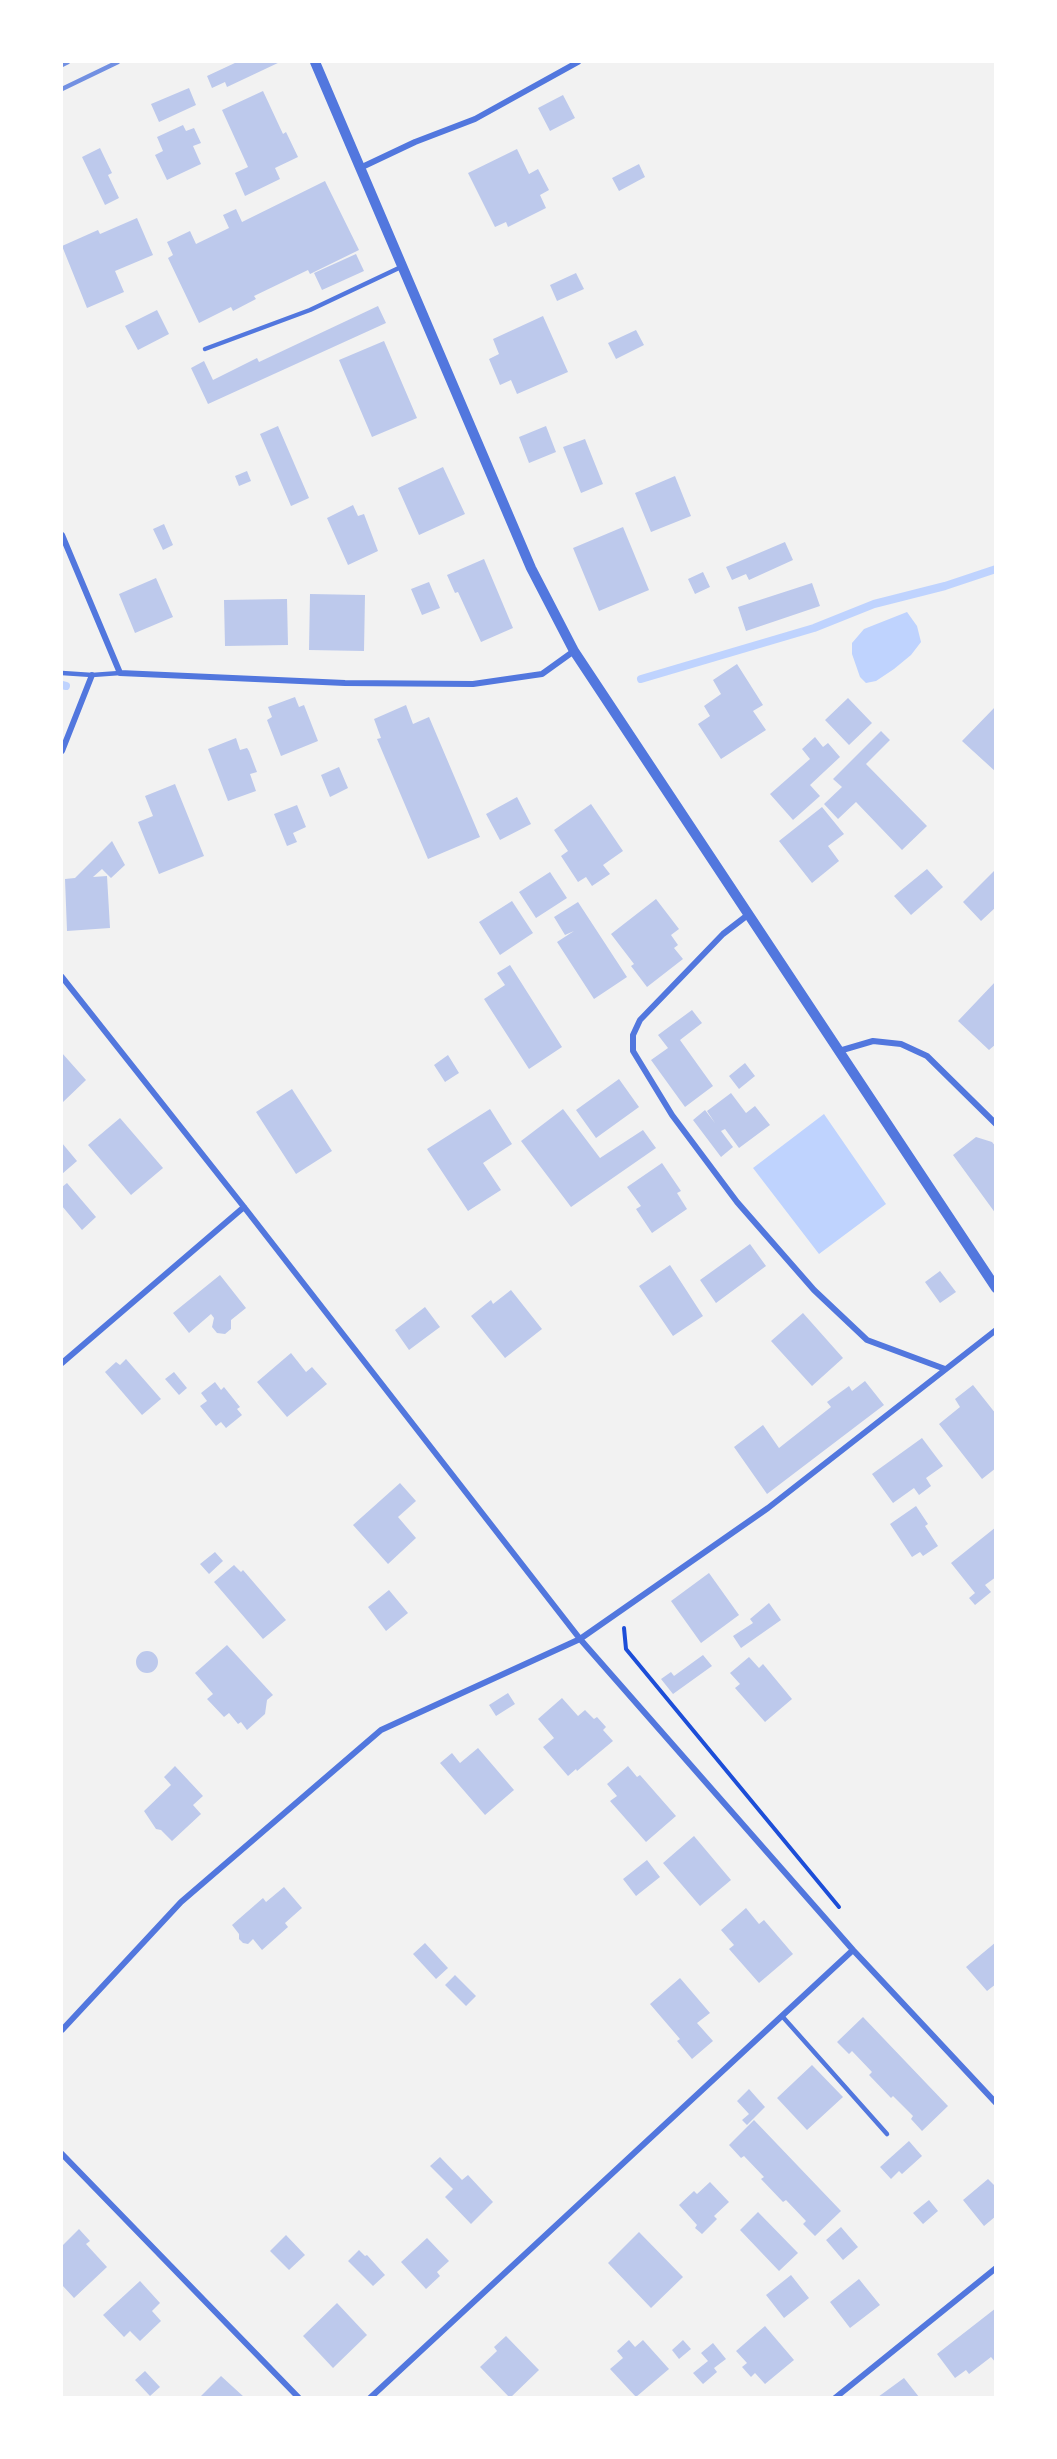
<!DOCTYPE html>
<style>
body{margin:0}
#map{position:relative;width:1057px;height:2459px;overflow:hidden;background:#f2f2f2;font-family:Spectral,serif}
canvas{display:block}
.frame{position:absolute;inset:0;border:63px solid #fff;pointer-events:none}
</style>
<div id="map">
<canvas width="1057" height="2459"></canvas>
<div class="frame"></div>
</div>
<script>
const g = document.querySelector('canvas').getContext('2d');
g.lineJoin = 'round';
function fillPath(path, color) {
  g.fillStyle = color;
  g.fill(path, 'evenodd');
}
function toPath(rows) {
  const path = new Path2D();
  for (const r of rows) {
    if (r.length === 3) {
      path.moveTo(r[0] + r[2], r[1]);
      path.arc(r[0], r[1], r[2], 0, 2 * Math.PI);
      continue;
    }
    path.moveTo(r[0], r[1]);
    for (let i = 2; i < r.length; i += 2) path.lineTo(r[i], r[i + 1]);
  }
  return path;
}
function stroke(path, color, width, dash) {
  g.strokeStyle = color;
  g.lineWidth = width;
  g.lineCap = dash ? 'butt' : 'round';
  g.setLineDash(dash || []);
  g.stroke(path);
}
fillPath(toPath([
 [907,612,917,626,921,642,911,655,894,669,876,681,866,683,860,677,852,654,852,643,864,629],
 [824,1114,886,1204,819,1254,753,1168]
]), '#bfd3fe');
stroke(toPath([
 [641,679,814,628,874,604,945,586,996,569],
 [62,685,66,686]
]), '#bfd3fe', 8);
fillPath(toPath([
 [237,62,280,62,227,87,225,82,212,88,207,76],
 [189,88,196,105,159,122,151,104],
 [263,91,283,134,286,132,298,157,275,168,280,179,245,196,235,173,248,167,222,110],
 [563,95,575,118,550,131,538,108],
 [183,125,186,131,194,128,201,143,193,146,201,164,167,180,155,155,163,151,157,137],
 [100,148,112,173,108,175,119,198,105,205,82,157],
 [517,149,529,174,538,169,549,190,540,195,546,208,508,227,506,222,495,227,468,173],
 [639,164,645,177,619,191,612,178],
 [325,181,359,250,310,274,308,270,254,296,256,299,233,311,231,307,199,323,168,258,173,255,167,242,190,231,196,244,229,228,223,215,236,209,242,222],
 [137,218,153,255,115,271,124,292,87,308,62,246,98,230,100,234],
 [356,254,364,271,322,290,314,273],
 [576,273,584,289,557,301,550,285],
 [378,306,386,323,208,404,191,368,204,361,213,380,257,358,259,362],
 [157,310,169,334,138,350,125,326],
 [543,316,568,372,517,394,511,380,500,385,489,359,499,354,493,339],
 [636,330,644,345,616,359,608,343],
 [384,341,417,418,372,437,339,360],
 [278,426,309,498,291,506,260,434],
 [546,426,556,452,529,463,519,437],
 [585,439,603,484,581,493,563,447],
 [443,467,465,514,419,535,398,488],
 [247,471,251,481,239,486,235,476],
 [675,476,691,516,651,532,635,493],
 [353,505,358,516,364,514,378,551,348,565,327,518],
 [164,524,173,545,163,550,153,529],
 [623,527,649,590,599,611,573,548],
 [785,542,793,560,749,580,746,574,732,580,726,567],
 [484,559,513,628,481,642,458,592,455,593,447,575],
 [703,572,710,587,695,594,688,579],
 [156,578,173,617,135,633,119,594],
 [429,582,440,608,422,615,411,589],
 [812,583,820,606,746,631,738,607],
 [310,594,365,595,364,651,309,650],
 [287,599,288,645,225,646,224,600],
 [737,664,763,705,753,711,766,730,721,759,698,724,710,716,704,706,721,694,713,680],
 [295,697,299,707,304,705,318,741,281,756,267,720,272,717,268,707],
 [848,698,872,723,849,745,825,720],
 [406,705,413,724,429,717,480,837,428,859,377,739,381,738,374,719],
 [996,706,996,772,962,741],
 [881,731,890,740,866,764,927,826,902,850,856,802,838,819,824,804,842,787,833,779],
 [815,737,823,747,828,743,840,757,810,785,820,796,793,820,770,794,810,759,802,749],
 [236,738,240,750,247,748,249,751,257,772,250,774,256,791,228,801,208,749],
 [339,767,348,788,330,797,321,775],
 [175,784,204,856,159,874,138,822,153,816,145,796],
 [517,797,531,824,500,840,486,814],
 [591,804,623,851,603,865,610,874,592,886,586,877,578,882,561,856,568,851,554,830],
 [297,805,306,827,293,833,297,842,287,846,274,814],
 [822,807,844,834,828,846,839,861,812,883,779,841],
 [112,841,125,865,111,878,102,869,93,877,107,876,110,928,67,931,65,879,75,878],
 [927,869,943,887,911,915,894,896],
 [996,869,996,907,981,921,963,902],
 [550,872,567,898,536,918,519,892],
 [656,899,679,929,671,935,678,945,674,948,683,959,647,987,631,966,634,964,611,934],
 [512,901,533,933,500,955,479,922],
 [578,902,627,977,594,999,557,942,574,931,565,935,554,917],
 [510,965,562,1047,529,1069,484,999,505,985,497,973],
 [996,981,996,1044,989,1050,958,1021],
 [692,1010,702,1023,680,1040,713,1086,685,1107,651,1060,668,1048,658,1035],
 [62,1053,86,1080,62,1103],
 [448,1055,459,1073,445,1082,434,1065],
 [745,1063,755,1076,739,1089,729,1076],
 [619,1079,639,1107,596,1138,576,1110],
 [292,1089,332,1151,296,1174,256,1112],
 [731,1093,746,1113,755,1106,770,1125,739,1148,725,1129,721,1131,733,1147,721,1157,693,1120,705,1110,715,1123,707,1111],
 [490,1109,512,1144,483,1163,501,1190,468,1211,427,1149],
 [563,1109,600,1158,643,1130,656,1148,571,1207,521,1141],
 [120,1118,163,1168,131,1195,88,1145],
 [976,1137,992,1142,996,1147,996,1214,953,1155],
 [62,1143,77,1161,62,1174],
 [662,1163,681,1191,677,1193,687,1209,652,1233,636,1209,641,1206,627,1187],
 [67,1183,96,1217,82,1230,62,1206,62,1187],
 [750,1244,766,1266,716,1303,700,1280],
 [670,1265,703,1316,673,1336,639,1286],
 [940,1271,956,1292,940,1303,925,1282],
 [220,1275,246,1308,231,1320,231,1329,225,1334,217,1333,212,1327,214,1318,211,1314,189,1333,173,1313],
 [511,1290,542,1329,505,1358,471,1316,491,1300,493,1304],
 [425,1307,440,1327,409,1350,395,1330],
 [803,1313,843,1358,812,1386,771,1341],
 [291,1353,306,1372,312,1367,327,1384,287,1417,257,1382],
 [126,1359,161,1399,142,1415,105,1372,116,1362,120,1365],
 [174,1372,187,1388,179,1395,165,1379],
 [865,1381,884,1405,767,1494,734,1447,763,1425,779,1448,831,1407,827,1402,849,1386,852,1391],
 [215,1382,221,1390,224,1387,240,1407,237,1409,242,1415,226,1428,221,1422,216,1426,200,1406,207,1401,201,1393],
 [973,1385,996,1414,996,1468,982,1479,939,1424,960,1407,955,1399],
 [922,1438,943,1466,926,1478,931,1486,919,1495,914,1488,893,1503,872,1474],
 [400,1483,416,1501,398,1517,416,1538,388,1564,353,1525],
 [916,1506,928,1524,925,1526,938,1546,923,1556,920,1552,912,1557,890,1524],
 [996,1527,996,1577,985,1585,991,1592,975,1605,969,1598,975,1593,951,1563],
 [215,1552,223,1561,209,1574,200,1564],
 [234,1565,241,1572,243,1570,286,1620,263,1639,214,1582],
 [709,1573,739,1615,701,1643,671,1601],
 [389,1590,408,1613,386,1631,368,1607],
 [769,1603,781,1620,741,1648,733,1636,753,1623,750,1619],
 [227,1645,273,1695,267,1700,265,1714,247,1730,241,1722,238,1724,229,1713,224,1717,207,1699,213,1694,195,1673],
 [147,1662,11],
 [703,1655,712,1666,673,1694,661,1679,671,1672,674,1676],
 [749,1657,759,1668,763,1664,792,1699,765,1722,735,1688,740,1684,730,1673],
 [508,1693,515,1704,496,1716,489,1705],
 [562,1698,578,1716,585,1710,594,1719,597,1717,606,1727,603,1730,613,1741,577,1771,576,1769,568,1776,543,1747,554,1738,538,1719],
 [478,1748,514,1790,485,1815,440,1763,452,1753,460,1763],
 [175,1766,203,1796,193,1805,201,1814,172,1841,161,1830,156,1829,144,1811,171,1785,164,1777],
 [628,1766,637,1777,640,1775,676,1816,646,1842,610,1801,617,1796,607,1784],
 [694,1836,731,1880,700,1906,663,1863],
 [647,1860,660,1877,636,1896,623,1879],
 [284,1887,302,1908,285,1923,288,1927,262,1950,253,1939,248,1944,243,1943,239,1939,239,1934,232,1925,263,1898,266,1902],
 [746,1908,759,1924,764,1920,793,1954,759,1983,729,1949,734,1945,721,1930],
 [996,1942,996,1984,987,1991,966,1967],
 [425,1943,448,1968,436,1979,413,1954],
 [455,1975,476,1996,466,2006,445,1985],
 [680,1978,710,2013,697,2023,713,2041,692,2059,677,2041,680,2039,650,2004],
 [863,2017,948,2106,922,2131,911,2119,913,2116,893,2096,891,2098,869,2075,872,2072,852,2051,849,2054,837,2042],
 [812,2065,843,2097,807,2130,777,2098],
 [749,2089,765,2107,747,2125,742,2120,749,2114,737,2101],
 [754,2120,841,2211,815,2236,803,2224,806,2221,786,2200,783,2202,761,2179,764,2177,744,2156,741,2158,729,2145],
 [909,2141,922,2156,902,2174,899,2171,891,2179,880,2167],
 [440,2157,462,2180,468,2175,493,2202,471,2224,445,2197,453,2189,430,2166],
 [988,2179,996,2187,996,2216,984,2226,963,2200],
 [710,2182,729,2202,714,2216,717,2219,702,2234,695,2228,697,2225,679,2205,694,2191,697,2194],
 [929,2200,938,2211,923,2224,913,2213],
 [758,2212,798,2253,779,2271,740,2230],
 [841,2227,858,2247,843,2260,826,2240],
 [79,2229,90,2241,86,2244,107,2267,74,2298,62,2285,62,2246],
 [639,2232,683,2277,651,2308,608,2263],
 [286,2235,305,2255,289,2270,270,2251],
 [427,2238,449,2261,437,2272,440,2276,426,2289,401,2262],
 [359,2250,365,2256,367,2255,385,2275,373,2286,348,2261],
 [791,2275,809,2298,784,2318,766,2295],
 [859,2279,880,2305,850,2328,830,2302],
 [140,2281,160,2303,152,2311,161,2321,140,2341,130,2331,124,2337,103,2315],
 [337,2303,367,2335,333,2368,303,2336],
 [996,2308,996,2363,991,2357,969,2374,966,2370,955,2378,937,2354],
 [765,2326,794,2360,765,2384,755,2373,751,2377,742,2367,747,2363,736,2351],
 [506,2336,539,2370,510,2398,480,2367,497,2351,494,2347],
 [629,2340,635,2347,643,2340,669,2369,636,2397,610,2369,623,2358,617,2351],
 [683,2340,691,2349,679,2359,672,2350],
 [713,2343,726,2359,714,2368,717,2372,703,2384,693,2373,708,2361,701,2353],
 [145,2371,160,2387,150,2396,135,2380],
 [221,2376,244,2397,200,2397],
 [904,2378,919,2397,878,2397]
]), '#bdc9ec');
stroke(toPath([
 [624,1628,626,1649,839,1907]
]), '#1d4ed8', 4);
stroke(toPath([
 [205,349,310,310,401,267],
 [62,673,92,675,120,673],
 [782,2016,887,2134]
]), '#5277de', 4.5);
stroke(toPath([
 [360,168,415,142,475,119,578,62],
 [62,535,120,673,345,683,473,684,542,674,574,651],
 [62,751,92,675],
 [749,914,723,934,640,1020,633,1035,633,1051,672,1115,737,1202,814,1290,867,1340,945,1369],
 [62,977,244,1207,580,1639,853,1950,996,2103],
 [839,1051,873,1041,901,1044,927,1056,996,1124],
 [62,1363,244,1207],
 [62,2030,181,1902,381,1730,580,1639,768,1508,996,1330],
 [62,2154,299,2398],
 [370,2398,853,1950],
 [835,2398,996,2268]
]), '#5277de', 6);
stroke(toPath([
 [315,62,531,568,574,651,996,1288]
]), '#5277de', 10);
stroke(toPath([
 [62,65,68,62],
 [62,89,118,62]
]), '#7290e2', 4.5);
</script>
